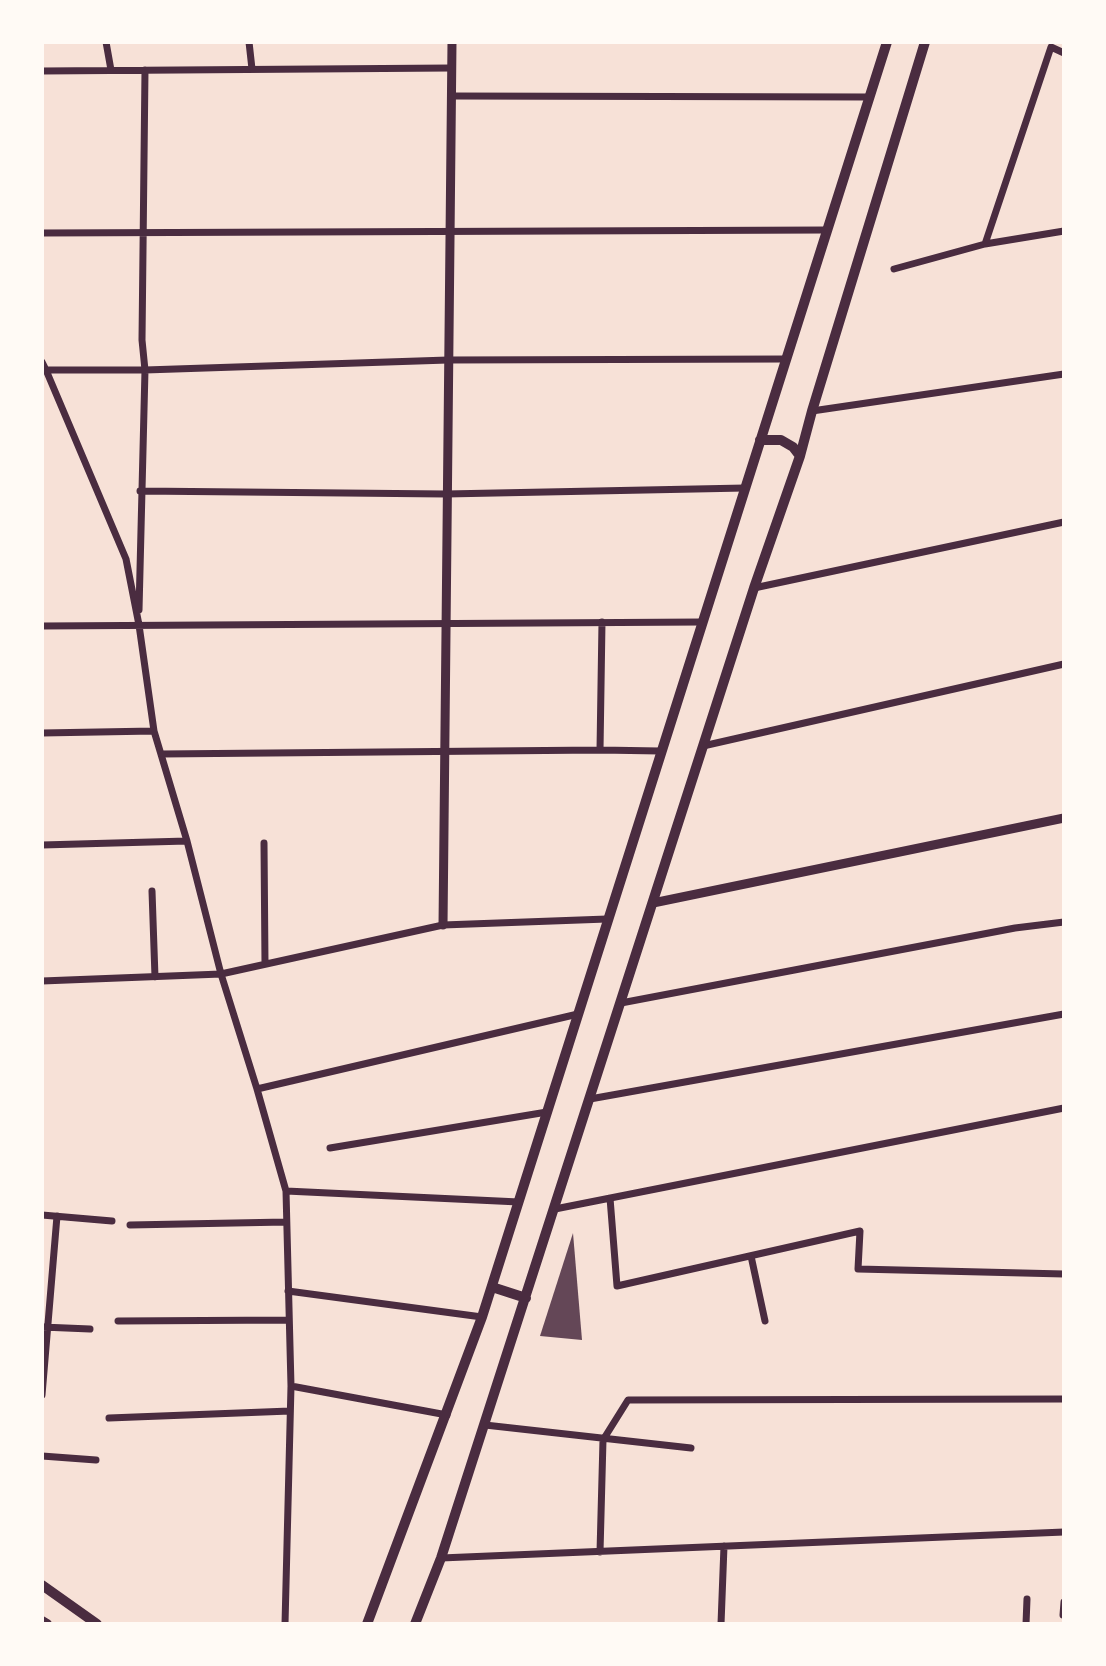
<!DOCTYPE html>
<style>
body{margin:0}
#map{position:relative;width:1106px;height:1666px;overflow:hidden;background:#f7e1d7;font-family:"IBM Plex Sans",sans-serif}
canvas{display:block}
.frame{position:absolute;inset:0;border:44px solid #fffaf5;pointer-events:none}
</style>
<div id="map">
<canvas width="1106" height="1666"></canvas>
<div class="frame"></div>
</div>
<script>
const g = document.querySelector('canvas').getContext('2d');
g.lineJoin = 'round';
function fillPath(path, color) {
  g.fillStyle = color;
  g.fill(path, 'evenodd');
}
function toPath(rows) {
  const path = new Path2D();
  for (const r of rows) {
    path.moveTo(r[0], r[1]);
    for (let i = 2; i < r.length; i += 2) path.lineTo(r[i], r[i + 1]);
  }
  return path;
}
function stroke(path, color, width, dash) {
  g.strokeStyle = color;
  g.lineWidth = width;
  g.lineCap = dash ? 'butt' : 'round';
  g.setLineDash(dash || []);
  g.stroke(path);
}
fillPath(toPath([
 [573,1233,582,1340,540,1336]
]), '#644757');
stroke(toPath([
 [106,42,111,70],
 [249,42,252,69],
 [42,71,451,68],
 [451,96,869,97],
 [42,233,827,230],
 [985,244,1051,47,1064,53],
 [894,269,985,244,1064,231],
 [42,362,46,370,145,370,448,360,786,359],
 [46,370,126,559,139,625,154,731,187,841,221,974,257,1089,286,1191,291,1386,285,1624],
 [812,411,1064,374],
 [140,491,446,494,745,488],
 [754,588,1064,522],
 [139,610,145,370,142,340,145,70],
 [42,626,702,622],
 [42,733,154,731],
 [703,746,1064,664],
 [600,750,602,622],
 [161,754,600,750,660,751],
 [264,843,265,964],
 [42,845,187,841],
 [152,891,155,977],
 [42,981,221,974,443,925,607,919],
 [621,1003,1015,928,1064,922],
 [257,1089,578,1014],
 [590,1099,1064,1014],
 [330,1148,547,1112],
 [286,1191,519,1202],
 [610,1198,617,1286,860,1231,858,1269,1064,1274],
 [555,1209,1064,1108],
 [42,1215,112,1221],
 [130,1225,286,1222],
 [751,1256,765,1321],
 [288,1291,482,1317],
 [118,1321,289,1320],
 [42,1327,90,1329],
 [291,1386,447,1415],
 [42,1395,57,1216],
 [109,1418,290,1411],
 [485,1425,691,1448],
 [603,1440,628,1400,1064,1399],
 [42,1456,96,1460],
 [600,1552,603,1440],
 [441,1558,1064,1532],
 [1063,1615,1064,1602],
 [721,1624,724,1546],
 [1026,1624,1027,1599]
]), '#4a2c40', 7);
stroke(toPath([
 [653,903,1064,818],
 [443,925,452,42]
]), '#4a2c40', 9);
stroke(toPath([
 [760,440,781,440,793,447,800,456],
 [492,1287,526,1298],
 [42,1585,97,1624],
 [42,1621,47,1624],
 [367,1624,482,1317,887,42],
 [415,1624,441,1558,754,588,800,456,812,411,925,42]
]), '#4a2c40', 10);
</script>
